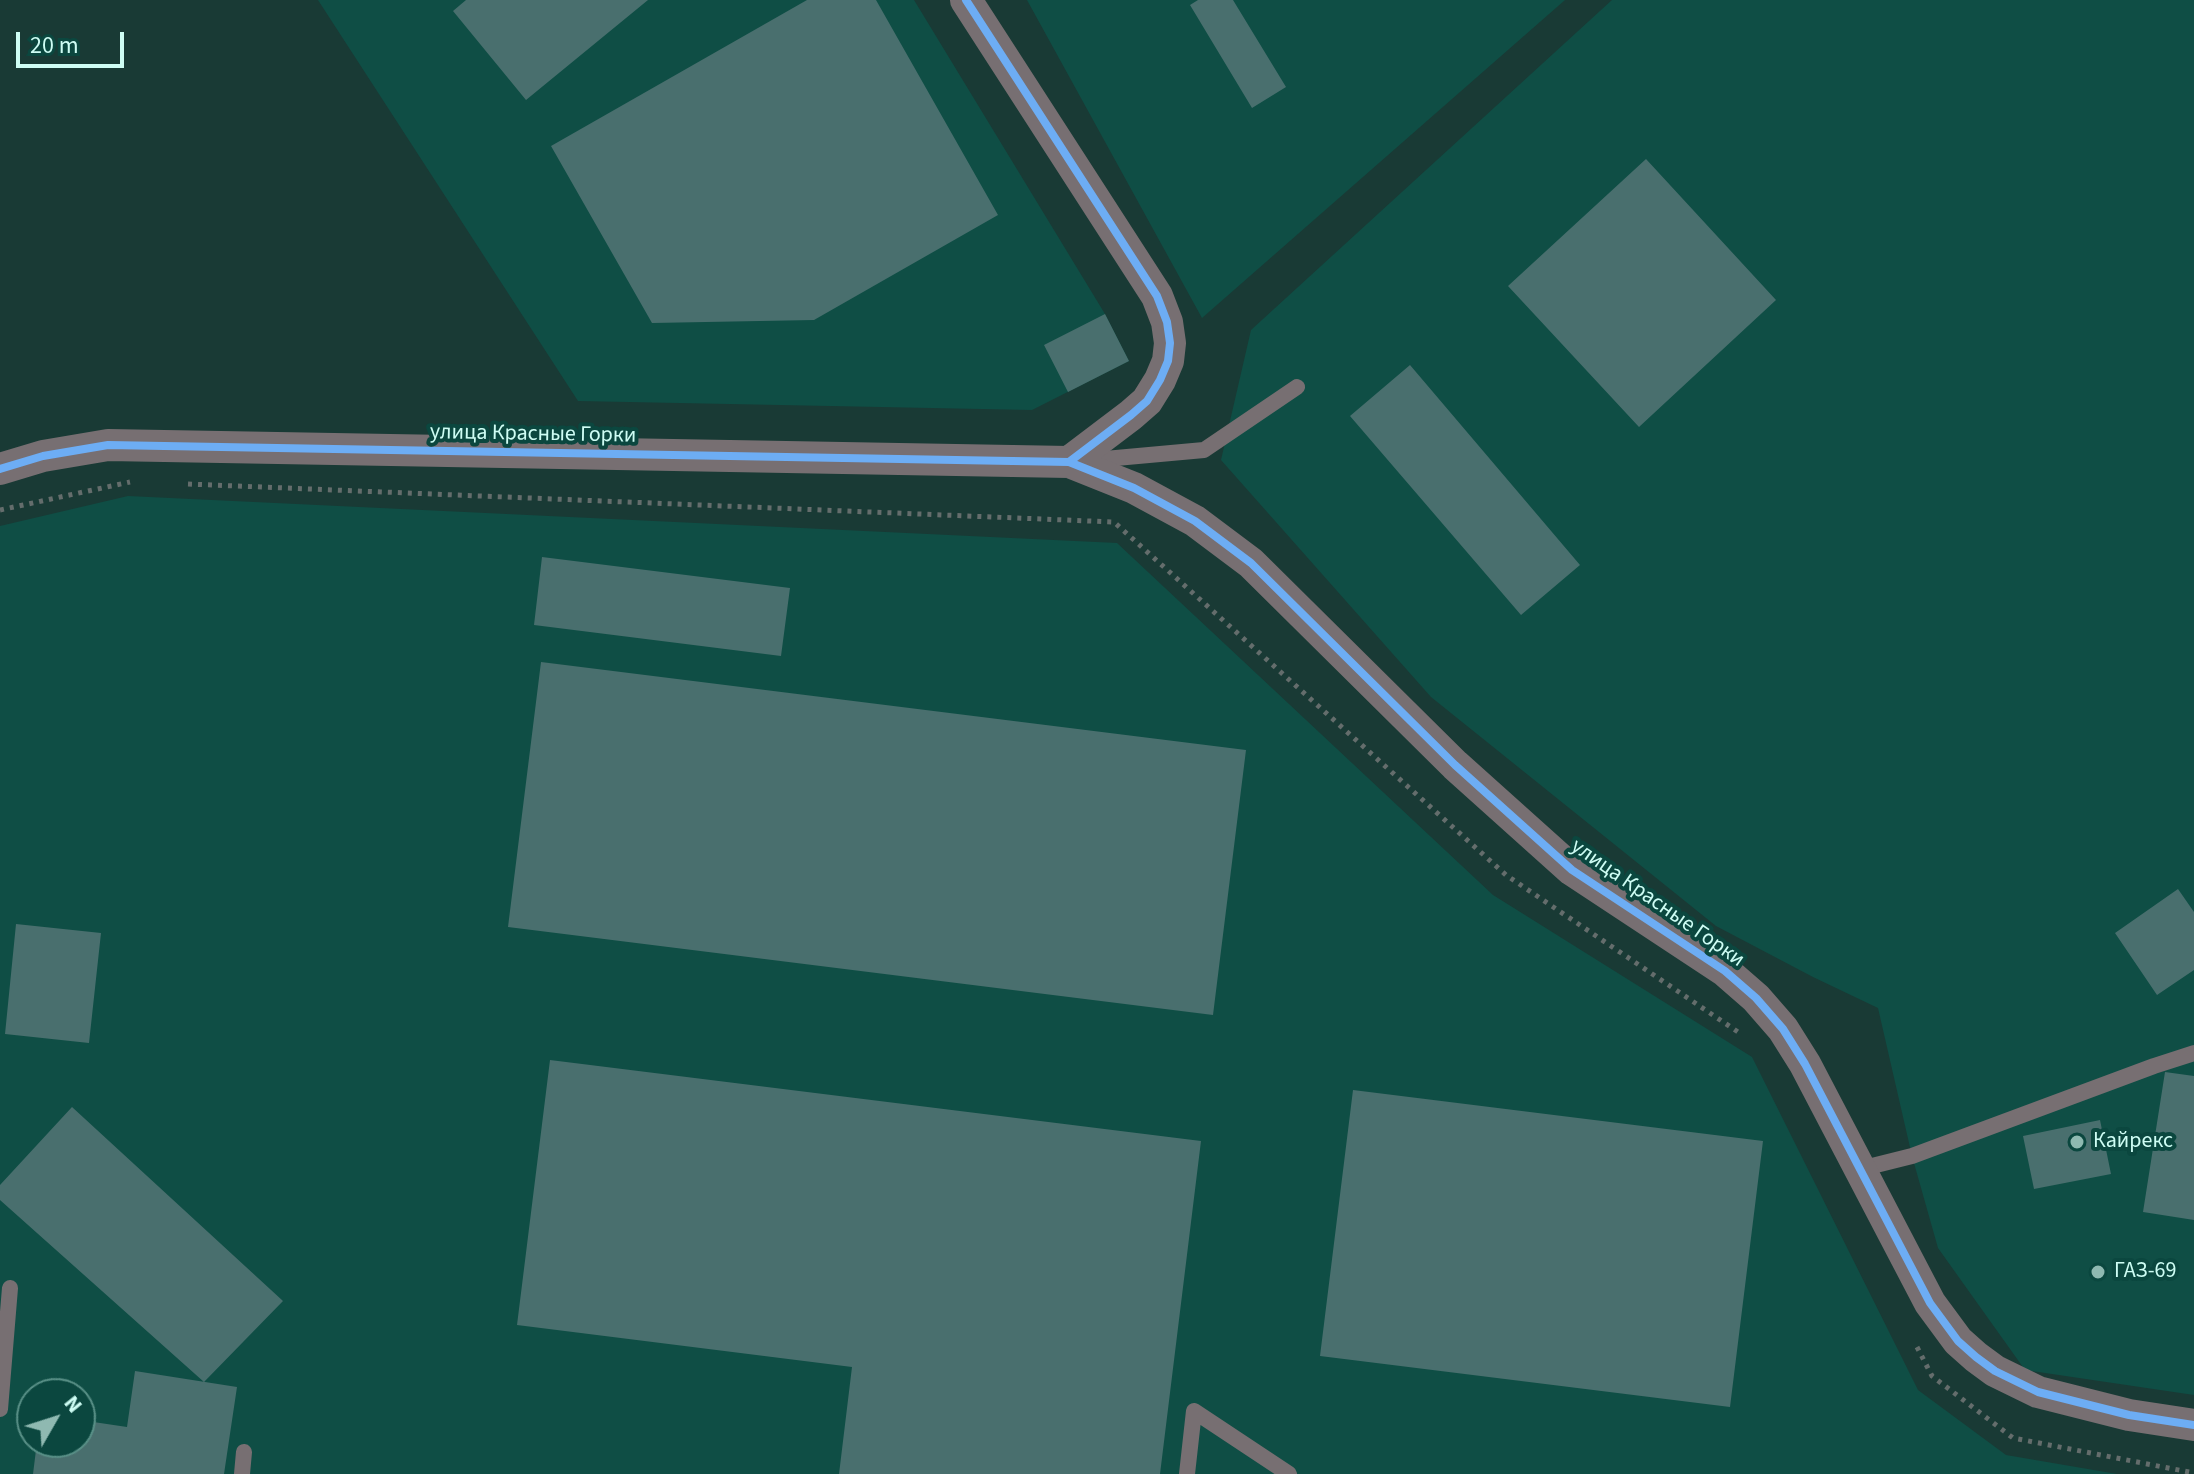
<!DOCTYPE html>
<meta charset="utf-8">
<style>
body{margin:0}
#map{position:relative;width:2194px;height:1474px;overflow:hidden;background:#193a35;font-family:"Source Sans 3",sans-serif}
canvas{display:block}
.north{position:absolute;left:16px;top:1378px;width:80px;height:80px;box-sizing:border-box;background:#0b473f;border:2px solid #599087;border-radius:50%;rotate:51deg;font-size:22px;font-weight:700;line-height:32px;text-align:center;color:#cefdf4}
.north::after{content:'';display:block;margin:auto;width:28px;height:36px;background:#8fb9b1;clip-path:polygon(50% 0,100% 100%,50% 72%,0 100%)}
.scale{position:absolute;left:16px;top:32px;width:108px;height:36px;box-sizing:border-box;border:4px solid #cefdf4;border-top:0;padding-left:10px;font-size:24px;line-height:28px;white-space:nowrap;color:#cefdf4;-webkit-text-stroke:6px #0b473f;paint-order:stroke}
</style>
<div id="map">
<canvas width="2194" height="1474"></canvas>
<div class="north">N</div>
<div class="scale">20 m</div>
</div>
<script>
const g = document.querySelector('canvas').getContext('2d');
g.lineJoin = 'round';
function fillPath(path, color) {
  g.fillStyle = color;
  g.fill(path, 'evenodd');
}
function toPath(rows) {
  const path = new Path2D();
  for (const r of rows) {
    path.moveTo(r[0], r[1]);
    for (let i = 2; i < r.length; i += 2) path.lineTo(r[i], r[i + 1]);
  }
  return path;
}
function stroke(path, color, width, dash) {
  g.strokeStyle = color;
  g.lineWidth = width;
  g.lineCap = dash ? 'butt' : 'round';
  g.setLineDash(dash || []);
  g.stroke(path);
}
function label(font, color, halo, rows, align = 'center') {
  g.font = font + ' "Source Sans 3",sans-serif';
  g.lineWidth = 8;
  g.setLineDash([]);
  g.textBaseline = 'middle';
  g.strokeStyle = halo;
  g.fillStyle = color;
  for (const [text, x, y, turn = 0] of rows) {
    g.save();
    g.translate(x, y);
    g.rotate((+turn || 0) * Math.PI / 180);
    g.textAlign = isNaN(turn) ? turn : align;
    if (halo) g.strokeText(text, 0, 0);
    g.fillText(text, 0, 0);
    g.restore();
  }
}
fillPath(toPath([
 [318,0,914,0,1105,314,1129,361,1032,410,578,401],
 [1027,0,1565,0,1202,318],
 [1612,0,2194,0,2194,1395,2025,1370,1938,1248,1912,1156,1878,1008,1813,977,1716,926,1431,697,1221,460,1251,330],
 [128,496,1117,543,1493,895,1752,1057,1918,1390,2006,1455,2117,1474,0,1474,0,526],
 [32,1394,80,1394,80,1442,32,1442]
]), '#0f4e45');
fillPath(toPath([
 [466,0,648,0,526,100,453,11],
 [807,0,876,0,998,215,814,320,652,323,551,146],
 [1198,0,1233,0,1286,87,1252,108,1190,5],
 [1646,159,1776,300,1639,427,1508,286],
 [1105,314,1129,361,1068,392,1044,345],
 [1410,365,1580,565,1521,615,1350,416],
 [542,557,790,588,781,656,534,625],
 [541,662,1246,750,1213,1015,508,927],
 [2178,889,2194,912,2194,970,2157,995,2115,933],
 [16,924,101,933,89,1043,5,1034],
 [550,1060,1201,1141,1160,1474,839,1474,852,1367,517,1325],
 [2165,1072,2194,1076,2194,1220,2143,1212],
 [1353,1090,1763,1141,1730,1407,1320,1356],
 [72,1107,283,1301,204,1382,0,1200,0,1185],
 [2100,1120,2111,1174,2034,1189,2023,1136],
 [135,1371,237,1387,224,1474,33,1474,37,1442,80,1442,80,1420,127,1427]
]), '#496f6e');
stroke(toPath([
 [188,484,1114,522,1506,875,1738,1032],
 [0,510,130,482],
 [1917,1347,1932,1376,2013,1438,2194,1473]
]), '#646d6c', 5, [4, 6]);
stroke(toPath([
 [1083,461,1204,450,1297,387],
 [1860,1169,1912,1156,2154,1066,2194,1053],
 [0,1409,10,1288],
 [242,1474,244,1452],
 [1187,1474,1194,1411,1289,1474]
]), '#776f72', 16);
stroke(toPath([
 [966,0,1157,296,1167,322,1170,343,1168,361,1160,380,1147,401,1131,415,1069,462],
 [0,469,43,456,108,445,1069,462,1134,488,1195,521,1251,563,1455,765,1572,870,1725,971,1756,998,1783,1029,1805,1064,1930,1303,1958,1341,1976,1357,1995,1371,2038,1392,2129,1415,2194,1425]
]), '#776f72', 32);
stroke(toPath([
 [966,0,1157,296,1167,322,1170,343,1168,361,1160,380,1147,401,1131,415,1069,462],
 [0,469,43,456,108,445,1069,462,1134,488,1195,521,1251,563,1455,765,1572,870,1725,971,1756,998,1783,1029,1805,1064,1930,1303,1958,1341,1976,1357,1995,1371,2038,1392,2129,1415,2194,1425]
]), '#6dadf4', 8);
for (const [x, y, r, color] of [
 [2077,1142,8,"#8fb9b1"],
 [2098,1272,8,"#8fb9b1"]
]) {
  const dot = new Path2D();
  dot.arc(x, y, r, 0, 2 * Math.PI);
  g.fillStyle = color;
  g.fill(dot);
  stroke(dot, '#0b473f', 3);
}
label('22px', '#cefdf4', '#0b473f', [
 ["улица Красные Горки",533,435,1],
 ["улица Красные Горки",1657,904,35]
]);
label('22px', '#cefdf4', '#0b473f', [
 ["Кайрекс",2093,1142],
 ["ГАЗ-69",2114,1272]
], 'left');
</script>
